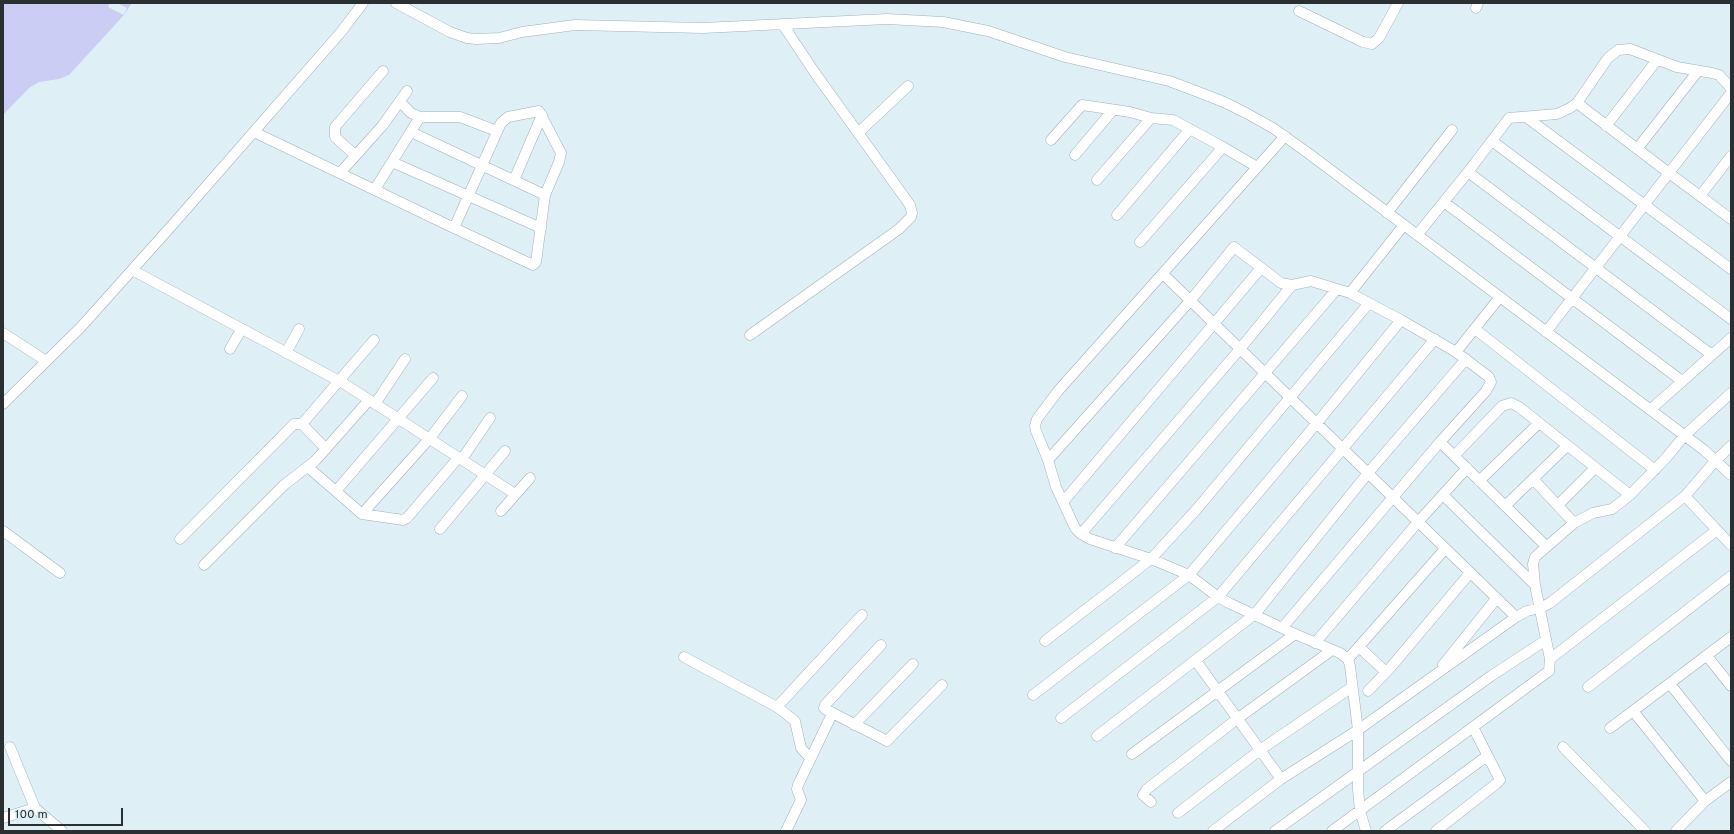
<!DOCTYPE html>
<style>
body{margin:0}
#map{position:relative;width:1734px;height:834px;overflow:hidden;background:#dfeff6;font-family:Overpass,sans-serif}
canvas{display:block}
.frame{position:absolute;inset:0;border:4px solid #2a3032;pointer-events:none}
.scale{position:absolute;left:8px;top:808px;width:115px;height:18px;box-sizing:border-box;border:2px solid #2a3032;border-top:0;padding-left:5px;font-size:12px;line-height:14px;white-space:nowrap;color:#2a3032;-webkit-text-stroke:3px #dfeff6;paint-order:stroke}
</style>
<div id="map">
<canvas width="1734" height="834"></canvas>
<div class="frame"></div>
<div class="scale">100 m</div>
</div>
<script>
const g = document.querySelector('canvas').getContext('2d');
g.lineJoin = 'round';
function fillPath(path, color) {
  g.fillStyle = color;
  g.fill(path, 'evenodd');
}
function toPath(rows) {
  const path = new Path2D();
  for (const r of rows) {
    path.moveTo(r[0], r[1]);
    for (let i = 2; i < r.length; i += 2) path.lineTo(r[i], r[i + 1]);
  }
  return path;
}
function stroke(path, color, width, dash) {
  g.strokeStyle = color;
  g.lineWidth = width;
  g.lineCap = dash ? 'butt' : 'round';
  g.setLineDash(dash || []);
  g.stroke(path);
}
fillPath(toPath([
 [3,3,132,3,124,15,69,75,59,79,39,82,29,88,3,115]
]), '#cbcdf4');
fillPath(toPath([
 [110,3,117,3,127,8,124,15,108,7]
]), '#dfeff6');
const minor = toPath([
 [396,3,450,32,467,38,476,39,499,38,522,32,575,25,703,28,887,19,943,22,988,31,1065,57,1169,81,1188,88,1224,102,1246,113,1273,128,1308,153,1704,450,1731,475],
 [1476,8,1478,3],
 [1299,11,1363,42,1372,44,1379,38,1398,3],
 [400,102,411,113,420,117],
 [1577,103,1669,173,1731,93],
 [1526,117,1731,269],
 [1606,126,1657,60],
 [254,132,454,228,533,265,536,262,545,195,559,162,561,153,539,111,508,117,501,123,454,228],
 [411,132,545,195],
 [858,133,908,86],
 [1285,136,1058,391,1037,419,1035,426,1036,431,1048,460,1056,487,1075,528,1081,534,1090,539,1151,559,1196,510,1369,303],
 [1051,140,1082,105,1130,112,1151,118,1173,120,1223,147,1257,167],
 [1492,141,1731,319],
 [1637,149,1698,71],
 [355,155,335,137,335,127,383,71],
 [1075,155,1113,110],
 [392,162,541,228],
 [1468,172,1712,355],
 [340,173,383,125,407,91],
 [514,180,542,115],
 [1097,180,1151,118],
 [375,189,420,117,460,117,497,131],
 [1700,196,1731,156],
 [1444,202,1682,381],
 [1387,213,1452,130],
 [1117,215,1190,129],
 [1417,235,1468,172,1509,118,1557,114,1570,108,1577,103,1608,58,1618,50,1630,49,1677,67,1712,73,1719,75,1731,88],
 [1140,242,1223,147],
 [132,270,343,383,515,494],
 [1163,274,1516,617],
 [1350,293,1404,225],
 [1475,329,1655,470],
 [1546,332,1669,173,1731,219],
 [3,333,46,361],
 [750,335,899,229,911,217,912,213,910,205,815,73,783,25],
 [230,349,241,330],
 [1456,352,1500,297],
 [286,353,299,329],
 [3,404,81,327,175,222,341,32,363,3],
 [375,404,405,359],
 [1650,410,1731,338],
 [302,424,326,449],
 [1440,442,1546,546],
 [1454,456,1502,406,1511,403,1519,407,1630,495],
 [462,459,490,418],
 [1048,460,1190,301,1234,247,1281,283,1292,285,1311,281,1337,289],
 [309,468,362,514,403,520,407,518,459,457],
 [1533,479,1574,523],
 [1479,481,1538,424],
 [336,491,433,378],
 [1443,495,1535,585],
 [1685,496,1731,545],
 [1063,502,1261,268],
 [1558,505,1595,468],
 [1505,506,1567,446],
 [501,511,530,478],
 [362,514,430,438,462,396],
 [440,529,505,451],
 [3,531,60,573],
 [1081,534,1240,349,1292,285],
 [180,539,294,424,302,424,374,340],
 [1115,548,1337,289,1350,293,1401,320,1456,352,1489,377,1491,382,1486,391,1440,442,1282,628],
 [204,565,284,485,315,461,369,400],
 [1731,637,1633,711,1705,801,1731,782],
 [1045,641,1151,559,1189,575,1218,597,1229,603,1295,634,1340,653,1348,659,1350,666,1358,730,1358,789,1360,811,1366,831],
 [1315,643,1418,522,1467,468],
 [881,645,825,705,824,708,825,709,887,741,942,685],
 [1359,647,1386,672],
 [1707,656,1731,686],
 [684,657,777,707,795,721,801,748,810,758],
 [1348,659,1445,549],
 [1550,659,1717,530],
 [1196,661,1281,779],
 [1443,665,1496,599],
 [1670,684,1731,761],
 [1588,687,1731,576],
 [1368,691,1391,667,1470,573],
 [1033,695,1189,575,1317,423,1401,320],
 [777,707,862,615],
 [1061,718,1218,597,1435,339],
 [854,725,913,664],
 [1610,728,1633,711],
 [1097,736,1255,614,1368,473,1466,359],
 [10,747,35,808],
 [1563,747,1645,831],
 [1132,754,1295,634],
 [1151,802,1143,795,1147,789,1237,719,1332,650],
 [1178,813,1260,750,1352,687],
 [3,818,35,808,62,831],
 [786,831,801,800,797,789,798,785,832,714],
 [1213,831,1281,779,1358,730,1516,617,1527,611,1540,608,1550,603,1685,496,1716,460,1731,446],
 [1275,831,1491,676,1546,640],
 [1332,831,1549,671,1550,659,1535,585,1533,564,1535,557,1574,523,1593,513,1612,509,1630,495,1666,458,1684,436,1731,393],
 [1385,831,1487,756],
 [1436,831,1496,784,1500,780,1473,727],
 [1676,831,1705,801]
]);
stroke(minor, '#a1b1b7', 11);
stroke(minor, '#fff', 10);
</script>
